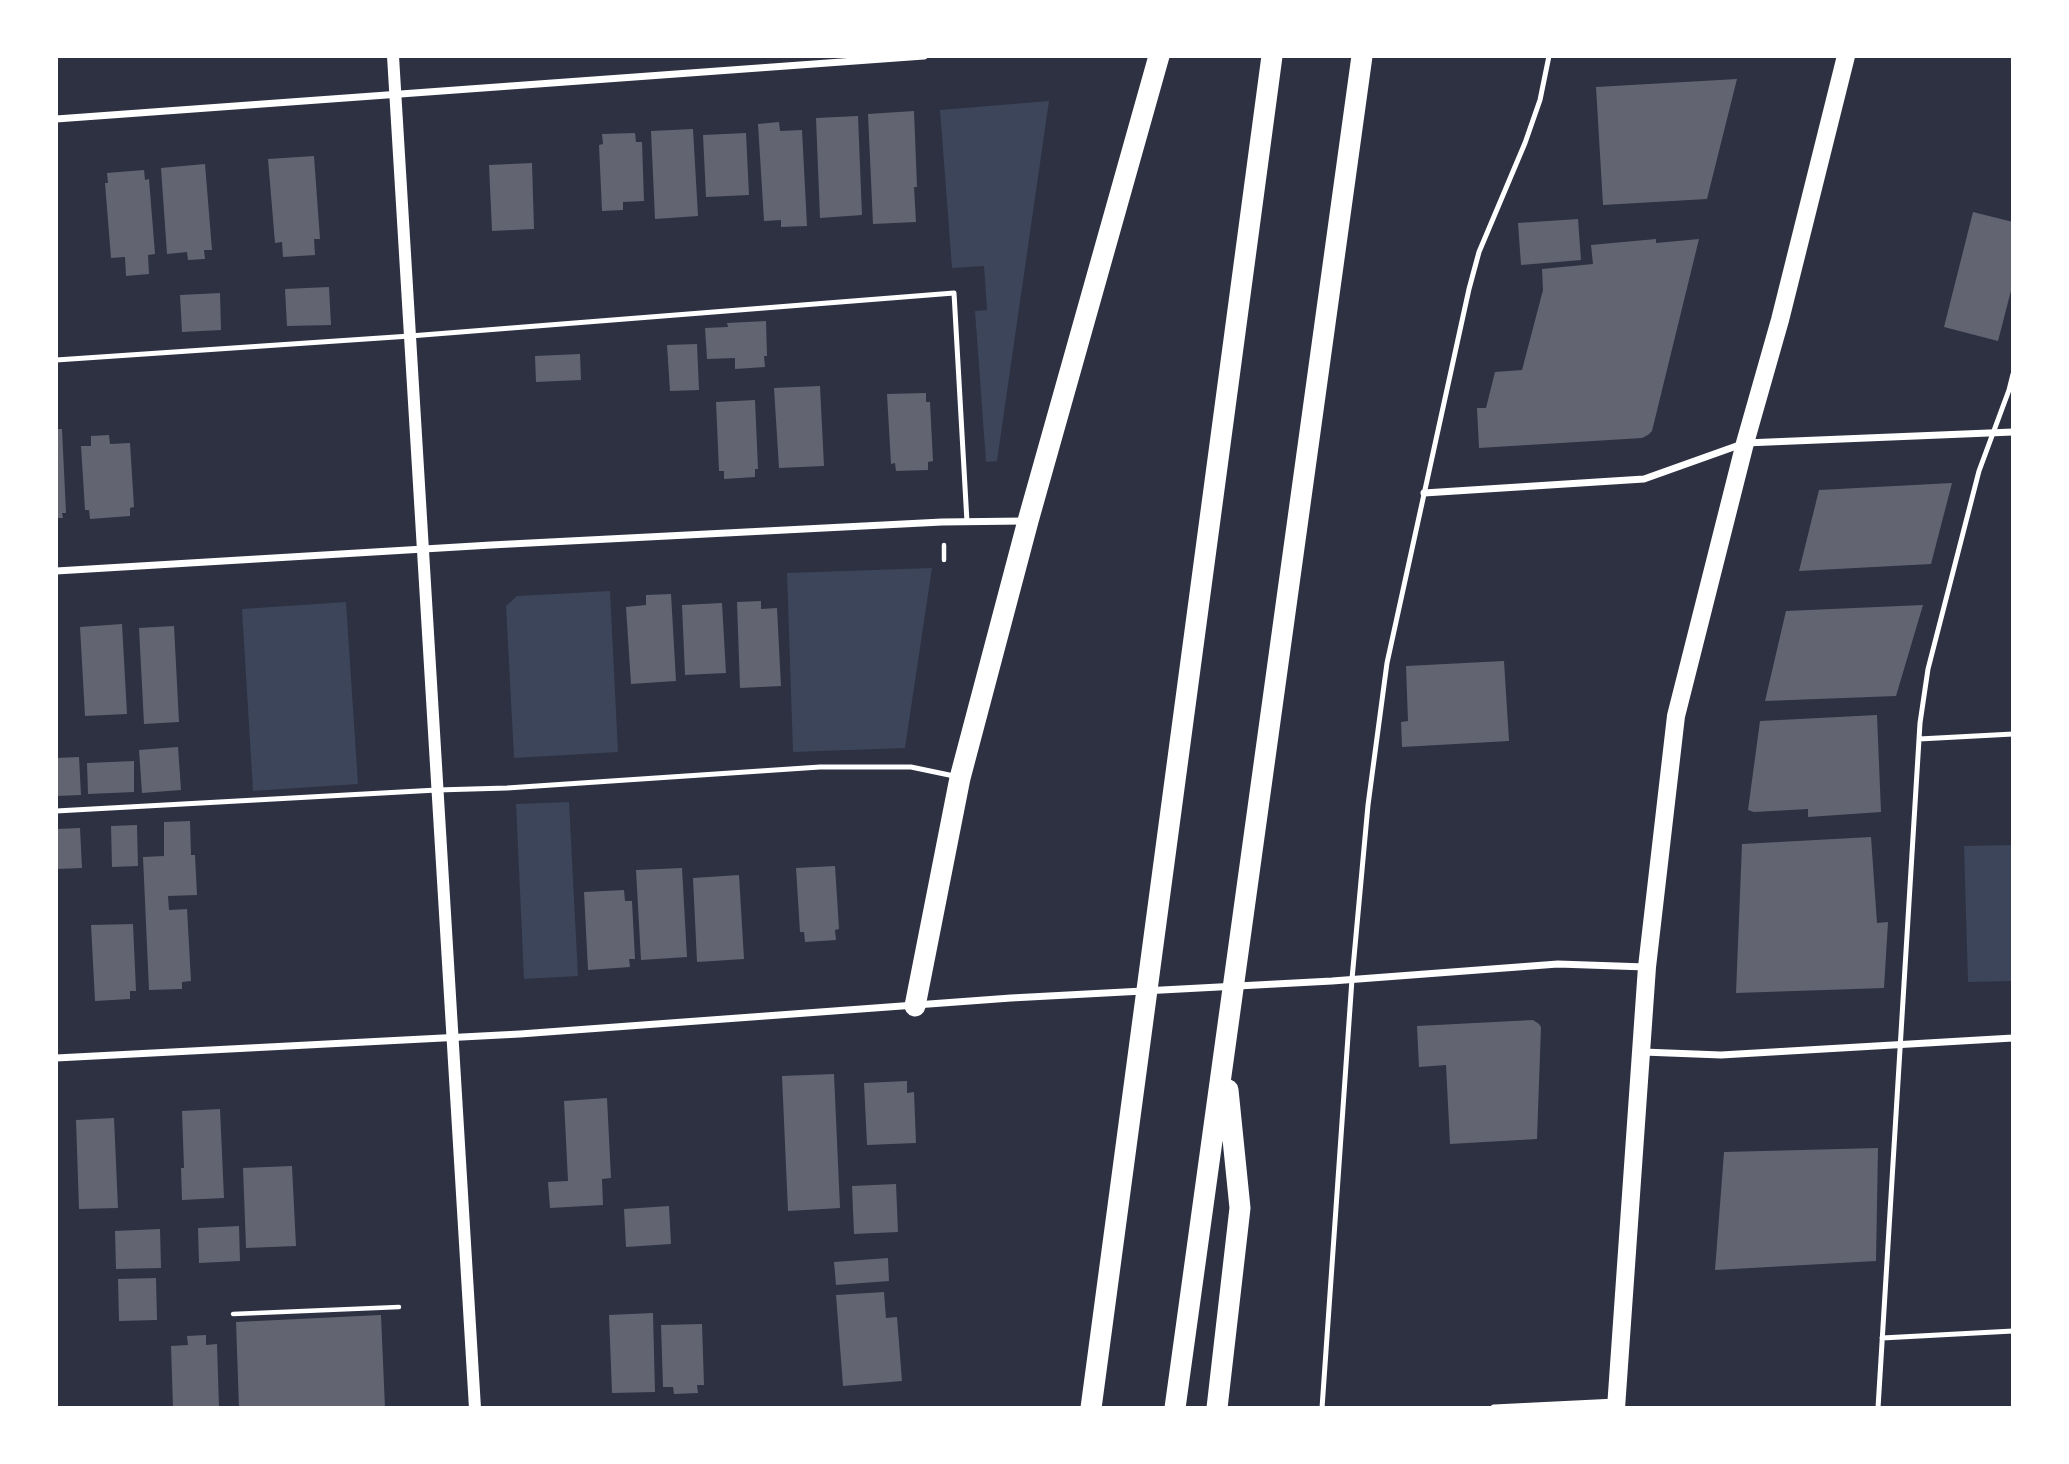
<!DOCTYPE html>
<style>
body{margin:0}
#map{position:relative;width:2069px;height:1464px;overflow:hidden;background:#2d3142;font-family:Commissioner,sans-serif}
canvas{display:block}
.frame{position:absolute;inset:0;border:58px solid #fff;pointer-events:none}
</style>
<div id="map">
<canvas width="2069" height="1464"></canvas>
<div class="frame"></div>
</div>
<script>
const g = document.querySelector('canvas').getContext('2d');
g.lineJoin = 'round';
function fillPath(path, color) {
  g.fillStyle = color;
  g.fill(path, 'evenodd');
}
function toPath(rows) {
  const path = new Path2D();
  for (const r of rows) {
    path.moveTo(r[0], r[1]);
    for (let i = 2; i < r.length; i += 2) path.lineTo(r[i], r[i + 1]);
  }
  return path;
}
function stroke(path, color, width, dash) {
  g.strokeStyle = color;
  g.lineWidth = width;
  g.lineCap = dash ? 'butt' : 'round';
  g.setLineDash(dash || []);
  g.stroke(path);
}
fillPath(toPath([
 [1049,101,997,461,986,462,975,311,987,310,984,266,952,268,940,110],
 [932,568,905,748,793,752,787,573],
 [610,591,618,752,514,758,506,606,517,596],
 [346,602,358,784,253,791,242,609],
 [569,802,578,976,524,979,516,804],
 [2013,845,2013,981,1968,982,1964,846]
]), '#3c4559');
fillPath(toPath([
 [1737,79,1707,199,1603,205,1596,87],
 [914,111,917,187,914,187,916,222,873,224,868,114],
 [858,116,862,215,820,218,816,118],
 [779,122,780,131,802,130,807,226,781,227,781,220,764,221,758,124],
 [693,129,698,216,655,219,651,131],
 [635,133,636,142,642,142,644,201,623,202,623,210,602,211,599,145,603,144,602,134],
 [746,133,749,195,706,197,703,135],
 [314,156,320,239,314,239,315,255,283,257,282,242,275,243,268,159],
 [532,163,534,229,492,231,489,165],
 [205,164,212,250,204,250,205,259,188,260,187,252,167,254,161,168],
 [144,170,145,180,149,179,155,254,148,255,149,274,126,276,125,257,111,258,105,183,108,183,107,173],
 [1973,212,2013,222,2013,283,1998,341,1944,327],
 [1578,219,1581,260,1521,265,1518,223],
 [1656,239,1656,243,1699,239,1652,431,1648,435,1642,438,1479,448,1477,408,1486,408,1495,372,1522,370,1543,290,1542,269,1593,264,1591,245],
 [329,287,331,325,287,326,285,289],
 [220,293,221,330,182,332,180,295],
 [766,321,767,356,764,356,765,367,735,369,735,358,707,359,705,328,728,327,727,323],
 [697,344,699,390,670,391,667,345],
 [580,354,581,380,536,382,535,356],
 [820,386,824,466,779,468,774,388],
 [926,393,926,402,930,402,933,461,928,462,928,470,896,471,895,463,891,464,887,394],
 [755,400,758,469,755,469,755,477,724,479,724,471,719,471,716,402],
 [56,429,62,429,66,513,62,513,63,518,56,518],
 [109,435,110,444,130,443,134,507,130,508,130,516,90,519,89,510,85,510,81,446,91,446,91,436],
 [1952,483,1931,564,1799,571,1819,490],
 [671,594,676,681,631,684,626,607,646,605,646,595],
 [761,601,761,609,777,608,781,686,740,688,737,602],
 [722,603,726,673,685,675,682,605],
 [1923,605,1896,696,1765,701,1786,611],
 [122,624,127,714,85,716,80,627],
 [174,626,179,722,144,724,139,628],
 [1504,661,1509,741,1402,747,1401,722,1408,721,1406,666],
 [1877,715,1881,812,1808,817,1808,809,1754,812,1748,810,1760,721],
 [178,747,181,790,142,793,139,750],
 [79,757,81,795,56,796,56,758],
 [134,761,134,792,88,794,87,763],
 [190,821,191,855,195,855,197,895,168,896,169,910,187,909,191,981,182,982,182,989,149,990,143,857,164,856,164,822],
 [137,825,138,866,112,867,111,826],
 [80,828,82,868,56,869,56,829],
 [1871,837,1877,923,1888,922,1884,988,1736,993,1742,844],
 [835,866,839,929,835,930,836,940,805,942,804,932,800,932,796,868],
 [682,868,687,957,641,960,636,870],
 [739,875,744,959,697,962,693,878],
 [624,890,625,901,632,901,635,959,629,959,630,967,588,970,584,892],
 [133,924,136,991,130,991,130,999,95,1001,91,925],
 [1533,1020,1539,1024,1541,1027,1537,1139,1450,1144,1446,1065,1419,1067,1417,1026],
 [834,1074,840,1208,788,1211,782,1076],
 [907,1081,907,1093,914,1092,916,1143,867,1145,864,1083],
 [607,1098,611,1178,602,1179,603,1205,550,1208,548,1182,568,1181,564,1101],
 [220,1109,224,1198,182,1200,181,1168,184,1168,182,1111],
 [114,1118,118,1208,79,1209,76,1120],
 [1878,1148,1876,1261,1715,1270,1724,1152],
 [292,1166,296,1246,246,1248,243,1168],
 [896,1184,898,1232,854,1234,852,1186],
 [669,1206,671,1244,626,1247,624,1209],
 [239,1226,240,1261,199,1263,198,1228],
 [160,1229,161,1268,116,1269,115,1231],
 [888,1258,889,1281,836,1285,834,1262],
 [156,1278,157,1320,119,1321,118,1279],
 [884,1292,886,1318,897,1317,902,1381,843,1386,836,1295],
 [653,1313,655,1392,612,1393,609,1315],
 [381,1315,385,1408,239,1408,236,1322],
 [702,1324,704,1385,697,1385,698,1393,674,1394,673,1387,663,1387,661,1325],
 [206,1335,206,1345,217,1344,219,1408,173,1408,171,1346,188,1345,187,1336]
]), '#626471');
stroke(toPath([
 [944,545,944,560],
 [233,1314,399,1307]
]), '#fff', 4.5);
stroke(toPath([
 [56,360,410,336,954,293,967,522],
 [1919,739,2013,734],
 [56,811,437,790,507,788,820,767,911,767,954,776],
 [1882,1338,2013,1331],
 [1322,1408,1352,979,1368,805,1387,663,1469,289,1479,252,1525,143,1540,100,1549,56],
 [1878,1408,1920,723,1928,669,1979,471,2009,390,2013,374]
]), '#fff', 5);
stroke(toPath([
 [56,119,924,56],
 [1424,493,1644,479,1745,443,2013,432],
 [56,571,491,545,942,522,1024,521],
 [1643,1052,1721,1055,2013,1038],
 [56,1058,520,1034,1011,998,1332,981,1558,964,1646,967],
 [1494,1408,1616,1402]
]), '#fff', 7);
stroke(toPath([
 [393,56,475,1408]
]), '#fff', 12);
stroke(toPath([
 [1616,1408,1647,967,1676,716,1745,443,1780,320,1846,56]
]), '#fff', 18);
stroke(toPath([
 [915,1006,960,778,1028,521,1159,56],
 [1091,1408,1272,56],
 [1175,1408,1362,56],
 [1217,1408,1240,1208,1228,1090]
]), '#fff', 21);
</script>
